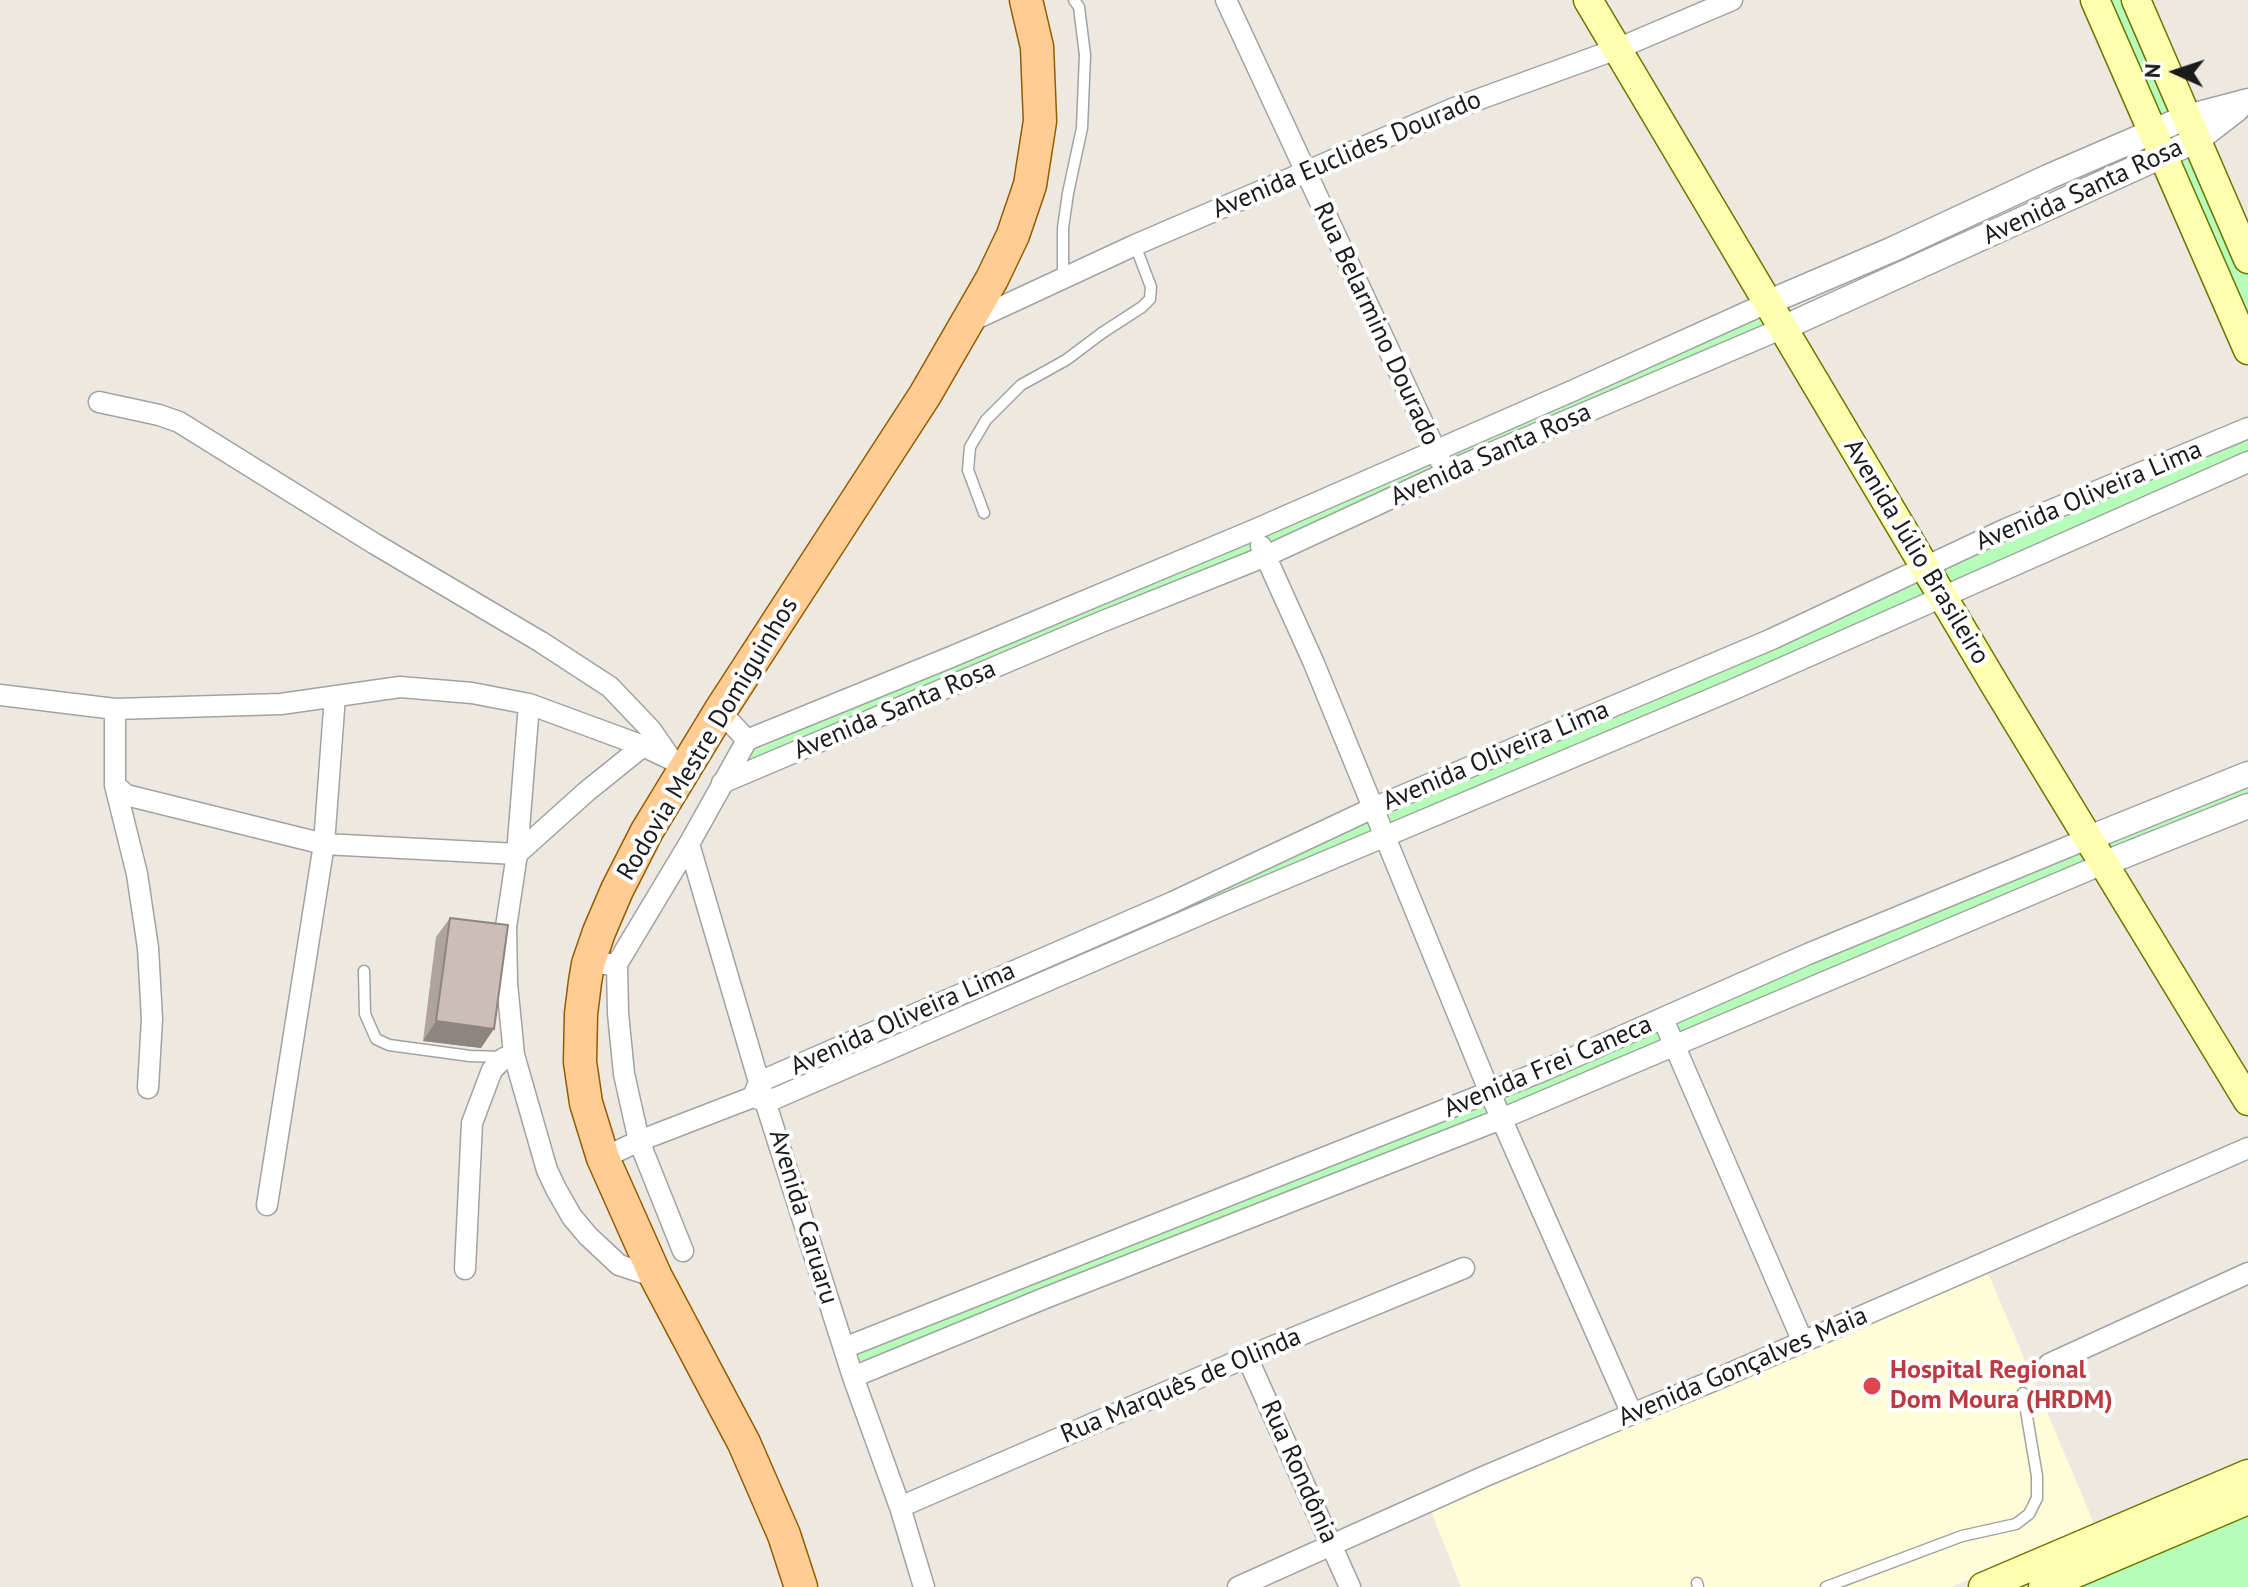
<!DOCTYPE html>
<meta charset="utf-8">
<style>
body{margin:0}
#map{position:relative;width:2248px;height:1587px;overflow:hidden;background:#eee9e0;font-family:"PT Sans",sans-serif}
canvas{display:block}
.north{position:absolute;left:2136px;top:32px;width:80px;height:80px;-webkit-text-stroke:6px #fff;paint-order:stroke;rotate:273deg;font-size:22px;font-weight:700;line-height:32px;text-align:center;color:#1b1b1b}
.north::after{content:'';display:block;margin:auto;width:28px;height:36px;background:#1b1b1b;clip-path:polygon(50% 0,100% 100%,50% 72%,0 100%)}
</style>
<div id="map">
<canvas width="2248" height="1587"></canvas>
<div class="north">N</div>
</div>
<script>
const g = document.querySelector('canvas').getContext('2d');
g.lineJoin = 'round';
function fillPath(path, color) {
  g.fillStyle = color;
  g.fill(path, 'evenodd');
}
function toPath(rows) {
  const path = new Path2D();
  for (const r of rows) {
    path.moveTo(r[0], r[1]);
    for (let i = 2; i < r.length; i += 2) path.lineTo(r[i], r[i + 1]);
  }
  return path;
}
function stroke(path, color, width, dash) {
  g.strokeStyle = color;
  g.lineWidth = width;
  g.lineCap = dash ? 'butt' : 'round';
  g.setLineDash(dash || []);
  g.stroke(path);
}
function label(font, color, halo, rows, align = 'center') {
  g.font = font + ' "PT Sans",sans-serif';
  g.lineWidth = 8;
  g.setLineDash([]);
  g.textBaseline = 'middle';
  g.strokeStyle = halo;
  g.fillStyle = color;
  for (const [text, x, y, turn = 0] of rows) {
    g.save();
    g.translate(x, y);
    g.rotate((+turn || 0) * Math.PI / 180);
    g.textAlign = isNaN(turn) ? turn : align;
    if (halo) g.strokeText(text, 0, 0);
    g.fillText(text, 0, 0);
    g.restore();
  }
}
fillPath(toPath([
 [1985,1266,2096,1528,1951,1587,1461,1587,1429,1506]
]), '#fffdd8');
fillPath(toPath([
 [2099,0,2130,0,2178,112,2154,120],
 [2183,128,2248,275,2248,339,2160,139],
 [1761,307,1777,327,1449,467,1441,453],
 [2248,433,2248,457,1945,589,1932,570],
 [1432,457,1440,471,1267,551,1260,533],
 [1251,537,1258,553,730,776,752,750,759,749,823,719],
 [1923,574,1936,594,1388,832,1379,810],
 [2248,778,2248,800,2104,858,2093,839],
 [1369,814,1379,836,969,1010,764,1090],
 [2080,846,2093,862,1676,1040,1670,1021],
 [1660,1024,1668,1043,1503,1112,1496,1095],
 [1487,1098,1496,1116,854,1372,847,1350],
 [2248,1504,2248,1587,2057,1587]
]), '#b7fdba');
const service = toPath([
 [1063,278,1063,228,1068,193,1082,128,1085,55,1079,7,1074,0],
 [984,513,968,470,970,447,986,420,1021,385,1066,360,1102,333,1142,307,1150,299,1151,287,1135,245],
 [364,971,365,1014,376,1039,389,1045,470,1056,502,1057],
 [1697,1583,1698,1587],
 [1826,1587,1962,1536,2016,1524,2029,1514,2037,1498,2037,1476,2023,1393]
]);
const minor = toPath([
 [1226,0,1441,462],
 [969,322,1135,245,1452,109,1617,49,1732,0],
 [99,402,159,415,179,422,375,544,541,642,610,687,651,730,669,756],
 [1261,546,1313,661,1490,1093,1632,1414],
 [0,695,115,709,281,704,400,687,472,693,529,704,643,746,685,766],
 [115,709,115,785,126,795,324,844,517,854,529,704],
 [747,740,946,659,1254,530,1572,391,1767,303],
 [643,746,586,792,517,854,506,927,507,983,514,1055,547,1170,556,1189,572,1217,588,1236,619,1265,656,1277],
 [722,783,1101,622,1266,556,1463,465,1783,328],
 [115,785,137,874,148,948,152,1019,148,1088],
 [689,844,759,1082,853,1377,900,1507,924,1587],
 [588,964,617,964,618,1013,624,1074,639,1141,683,1251],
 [617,964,689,844,747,740,720,711],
 [1663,1019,1803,1342],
 [753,1097,759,1082,1173,902,1373,808,1772,639,2006,529,2248,428],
 [603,1158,639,1141,753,1097,767,1102,1227,903,1732,690,2248,462],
 [267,1205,324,844,335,696],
 [465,1269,472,1123,492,1070,504,1058,514,1055],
 [844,1348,1545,1070,1808,954,2087,839],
 [1247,1357,1350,1587],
 [2049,1364,2248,1273],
 [853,1377,1045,1298,1501,1119,2103,864],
 [900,1507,1247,1357,1464,1268],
 [1238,1587,1483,1477,1632,1414,1715,1380,2248,1148]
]);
const tertiary = toPath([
 [1767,303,1891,250,2048,177,2187,117,2248,101],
 [1783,328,2197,140,2237,109],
 [2087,839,2248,774],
 [2103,864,2248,806]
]);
const secondary = toPath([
 [1588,0,1995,685,2248,1101],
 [2095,0,2248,350],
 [2136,0,2248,259],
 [1983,1587,2248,1474],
 [2043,1587,2248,1500]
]);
const primary = toPath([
 [801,1587,784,1535,744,1443,656,1277,603,1158,586,1103,580,1062,581,1014,585,982,588,964,599,932,617,890,647,831,720,711,925,395,992,279,1013,235,1030,185,1040,121,1037,47,1026,0]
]);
stroke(service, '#a2a2a2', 13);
stroke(minor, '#a2a2a2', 23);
stroke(tertiary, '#a2a2a2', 27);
stroke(secondary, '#6d7500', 31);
stroke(primary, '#935c00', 35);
stroke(service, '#fff', 10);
stroke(minor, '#fff', 20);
stroke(tertiary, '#fff', 24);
stroke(secondary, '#fdfeae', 28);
stroke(primary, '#ffcc94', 32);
fillPath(toPath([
 [450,918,481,1048,423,1041,436,937]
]), '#aea39d');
fillPath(toPath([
 [436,1021,494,1029,481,1048,423,1041]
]), '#8d857f');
const building = toPath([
 [450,918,508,925,494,1029,436,1021,450,918]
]);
fillPath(building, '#cabeb6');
stroke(building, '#8d857f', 2);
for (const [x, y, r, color] of [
 [1872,1386,10,"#e0444e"]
]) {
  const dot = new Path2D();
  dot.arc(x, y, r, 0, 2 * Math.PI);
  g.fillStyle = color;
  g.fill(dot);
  stroke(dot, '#fff', 3);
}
label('26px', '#1b1b1b', '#fff', [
 ["Avenida Euclides Dourado",1347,155,-23],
 ["Avenida Santa Rosa",2083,192,-25],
 ["Rua Belarmino Dourado",1376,324,65],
 ["Avenida Santa Rosa",1491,455,-24],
 ["Avenida Oliveira Lima",2089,496,-23],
 ["Avenida Júlio Brasileiro",1916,552,59],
 ["Avenida Santa Rosa",895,710,-23],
 ["Rodovia Mestre Domiguinhos",708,739,-59],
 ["Avenida Oliveira Lima",1496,756,-23],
 ["Avenida Oliveira Lima",903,1019,-24],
 ["Avenida Frei Caneca",1548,1067,-23],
 ["Avenida Caruaru",803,1217,73],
 ["Avenida Gonçalves Maia",1743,1367,-23],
 ["Rua Marquês de Olinda",1181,1386,-23],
 ["Rua Rondônia",1299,1472,66]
]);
label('bold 26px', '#be3a42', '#fff', [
 ["Hospital Regional",1890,1371],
 ["Dom Moura (HRDM)",1890,1401]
], 'left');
</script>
